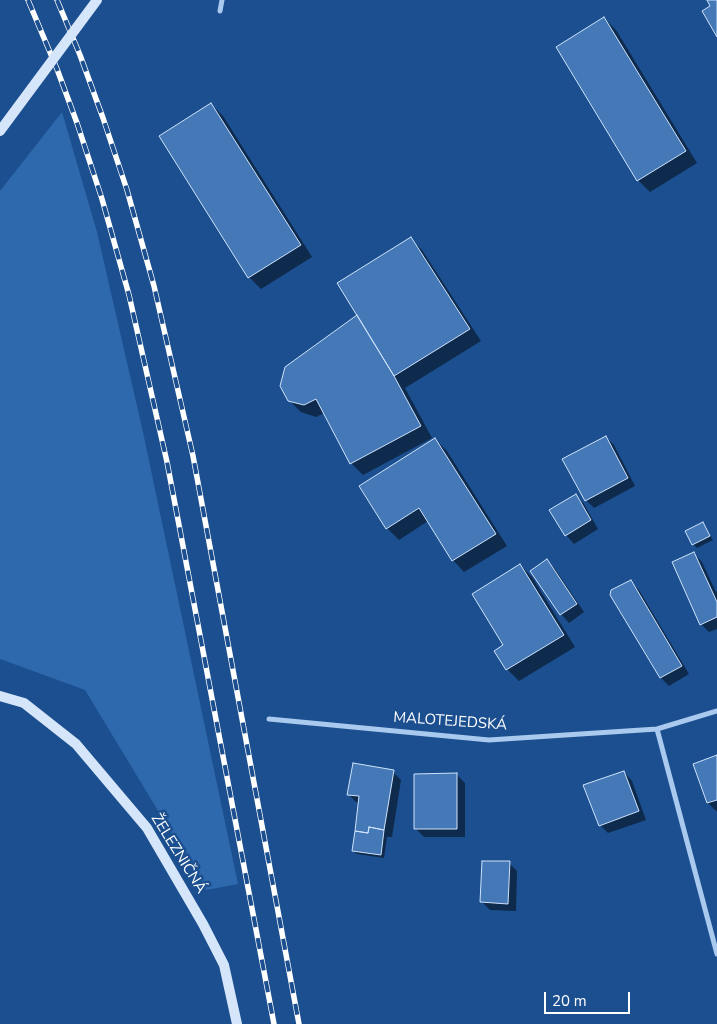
<!DOCTYPE html>
<meta charset="utf-8">
<style>
body{margin:0}
#map{position:relative;width:717px;height:1024px;overflow:hidden;background:#1b4f8f;font-family:"Nunito Sans",sans-serif}
canvas{display:block}
.scale{position:absolute;left:544px;top:992px;width:86px;height:22px;box-sizing:border-box;border:2px solid #fff;border-top:0;padding-left:6px;font-size:15px;line-height:18px;white-space:nowrap;color:#fff;-webkit-text-stroke:4px #1b4f8f;paint-order:stroke}
</style>
<div id="map">
<canvas width="717" height="1024"></canvas>
<div class="scale">20 m</div>
</div>
<script>
const g = document.querySelector('canvas').getContext('2d');
g.lineJoin = 'round';
function fillPath(path, color) {
  g.fillStyle = color;
  g.fill(path, 'evenodd');
}
function toPath(rows) {
  const path = new Path2D();
  for (const r of rows) {
    path.moveTo(r[0], r[1]);
    for (let i = 2; i < r.length; i += 2) path.lineTo(r[i], r[i + 1]);
  }
  return path;
}
function stroke(path, color, width, dash) {
  g.strokeStyle = color;
  g.lineWidth = width;
  g.lineCap = dash ? 'butt' : 'round';
  g.setLineDash(dash || []);
  g.stroke(path);
}
function label(font, color, halo, rows, align = 'center') {
  g.font = font + ' "Nunito Sans",sans-serif';
  g.lineWidth = 5;
  g.setLineDash([]);
  g.textBaseline = 'middle';
  g.strokeStyle = halo;
  g.fillStyle = color;
  for (const [text, x, y, turn = 0] of rows) {
    g.save();
    g.translate(x, y);
    g.rotate((+turn || 0) * Math.PI / 180);
    g.textAlign = isNaN(turn) ? turn : align;
    if (halo) g.strokeText(text, 0, 0);
    g.fillText(text, 0, 0);
    g.restore();
  }
}
fillPath(toPath([
 [62,112,97,232,143,432,238,884,206,890,85,690,0,659,0,191]
]), '#2e69ad');
fillPath(toPath([
 [604,18,616,30,697,163,650,192,638,180],
 [211,104,223,116,312,257,261,289,249,277],
 [410,238,422,250,481,341,405,388,432,438,363,475,351,463,324,413,316,417,301,412,289,400,359,316],
 [606,437,614,445,635,486,594,508,586,500],
 [435,439,447,451,507,546,464,572,453,560,428,521,399,540,387,528,361,486],
 [576,496,584,504,598,529,574,544,566,535],
 [703,524,713,540,697,548,693,544],
 [694,554,702,562,716,592,717,591,717,629,709,632,701,624],
 [547,561,555,569,584,612,569,623,561,614,532,571],
 [520,565,532,577,575,647,519,681,507,669,505,645],
 [631,582,639,590,689,674,669,686,661,678,611,595],
 [717,757,717,811,716,811,708,803],
 [393,772,401,780,392,837,387,837,384,858,357,854,353,851,360,803,356,802,348,794],
 [624,772,632,781,646,820,608,833,600,825],
 [457,775,465,783,465,837,424,837,416,829],
 [509,863,517,871,516,911,490,910,482,902]
]), '#0007');
const building = toPath([
 [707,0,717,0,717,37,702,11,710,6,707,0],
 [604,17,686,151,637,181,556,47,604,17],
 [211,103,301,245,248,278,159,136,211,103],
 [411,237,470,329,394,376,337,283,411,237],
 [357,315,394,376,421,426,350,464,316,399,304,405,288,401,280,386,285,367,357,315],
 [606,436,628,478,585,501,562,459,606,436],
 [435,438,496,534,452,561,419,508,386,529,359,486,435,438],
 [576,494,591,520,565,536,549,510,576,494],
 [703,522,710,536,692,545,685,531,703,522],
 [694,552,717,602,717,617,700,625,672,562,694,552],
 [547,559,577,604,560,615,530,571,547,559],
 [520,564,564,635,506,670,494,651,503,645,472,594,520,564],
 [631,580,682,666,660,678,610,595,611,590,631,580],
 [717,755,717,800,707,803,693,764,717,755],
 [353,763,394,770,384,830,369,827,368,833,355,831,359,796,347,795,353,763],
 [624,771,639,811,599,826,583,785,624,771],
 [457,773,457,829,414,829,414,774,457,773],
 [369,827,384,830,381,855,352,851,355,831,368,833,369,827],
 [482,861,510,861,508,904,480,902,482,861]
]);
fillPath(building, '#4478b7');
stroke(building, '#cfe3fa', 1);
stroke(toPath([
 [220,11,222,0],
 [269,719,489,740,657,729,717,711],
 [657,729,717,954]
]), '#a9c9ee', 5);
stroke(toPath([
 [0,696,24,703,76,744,147,828,203,924,224,965,237,1024]
]), '#d6e6fa', 10);
const rail = toPath([
 [28,0,57,69,77,123,102,199,129,295,167,462,274,1024],
 [57,0,80,55,103,118,127,190,154,286,193,456,299,1024]
]);
stroke(rail, '#fff', 5.5);
stroke(rail, '#1b4f8f', 4, [11]);
stroke(toPath([
 [0,131,97,0]
]), '#d6e6fa', 10);
label('15px', '#fff', '#1b4f8f', [
 ["MALOTEJEDSKÁ",450,722,4],
 ["ŽELEZNIČNÁ",178,854,58]
]);
</script>
